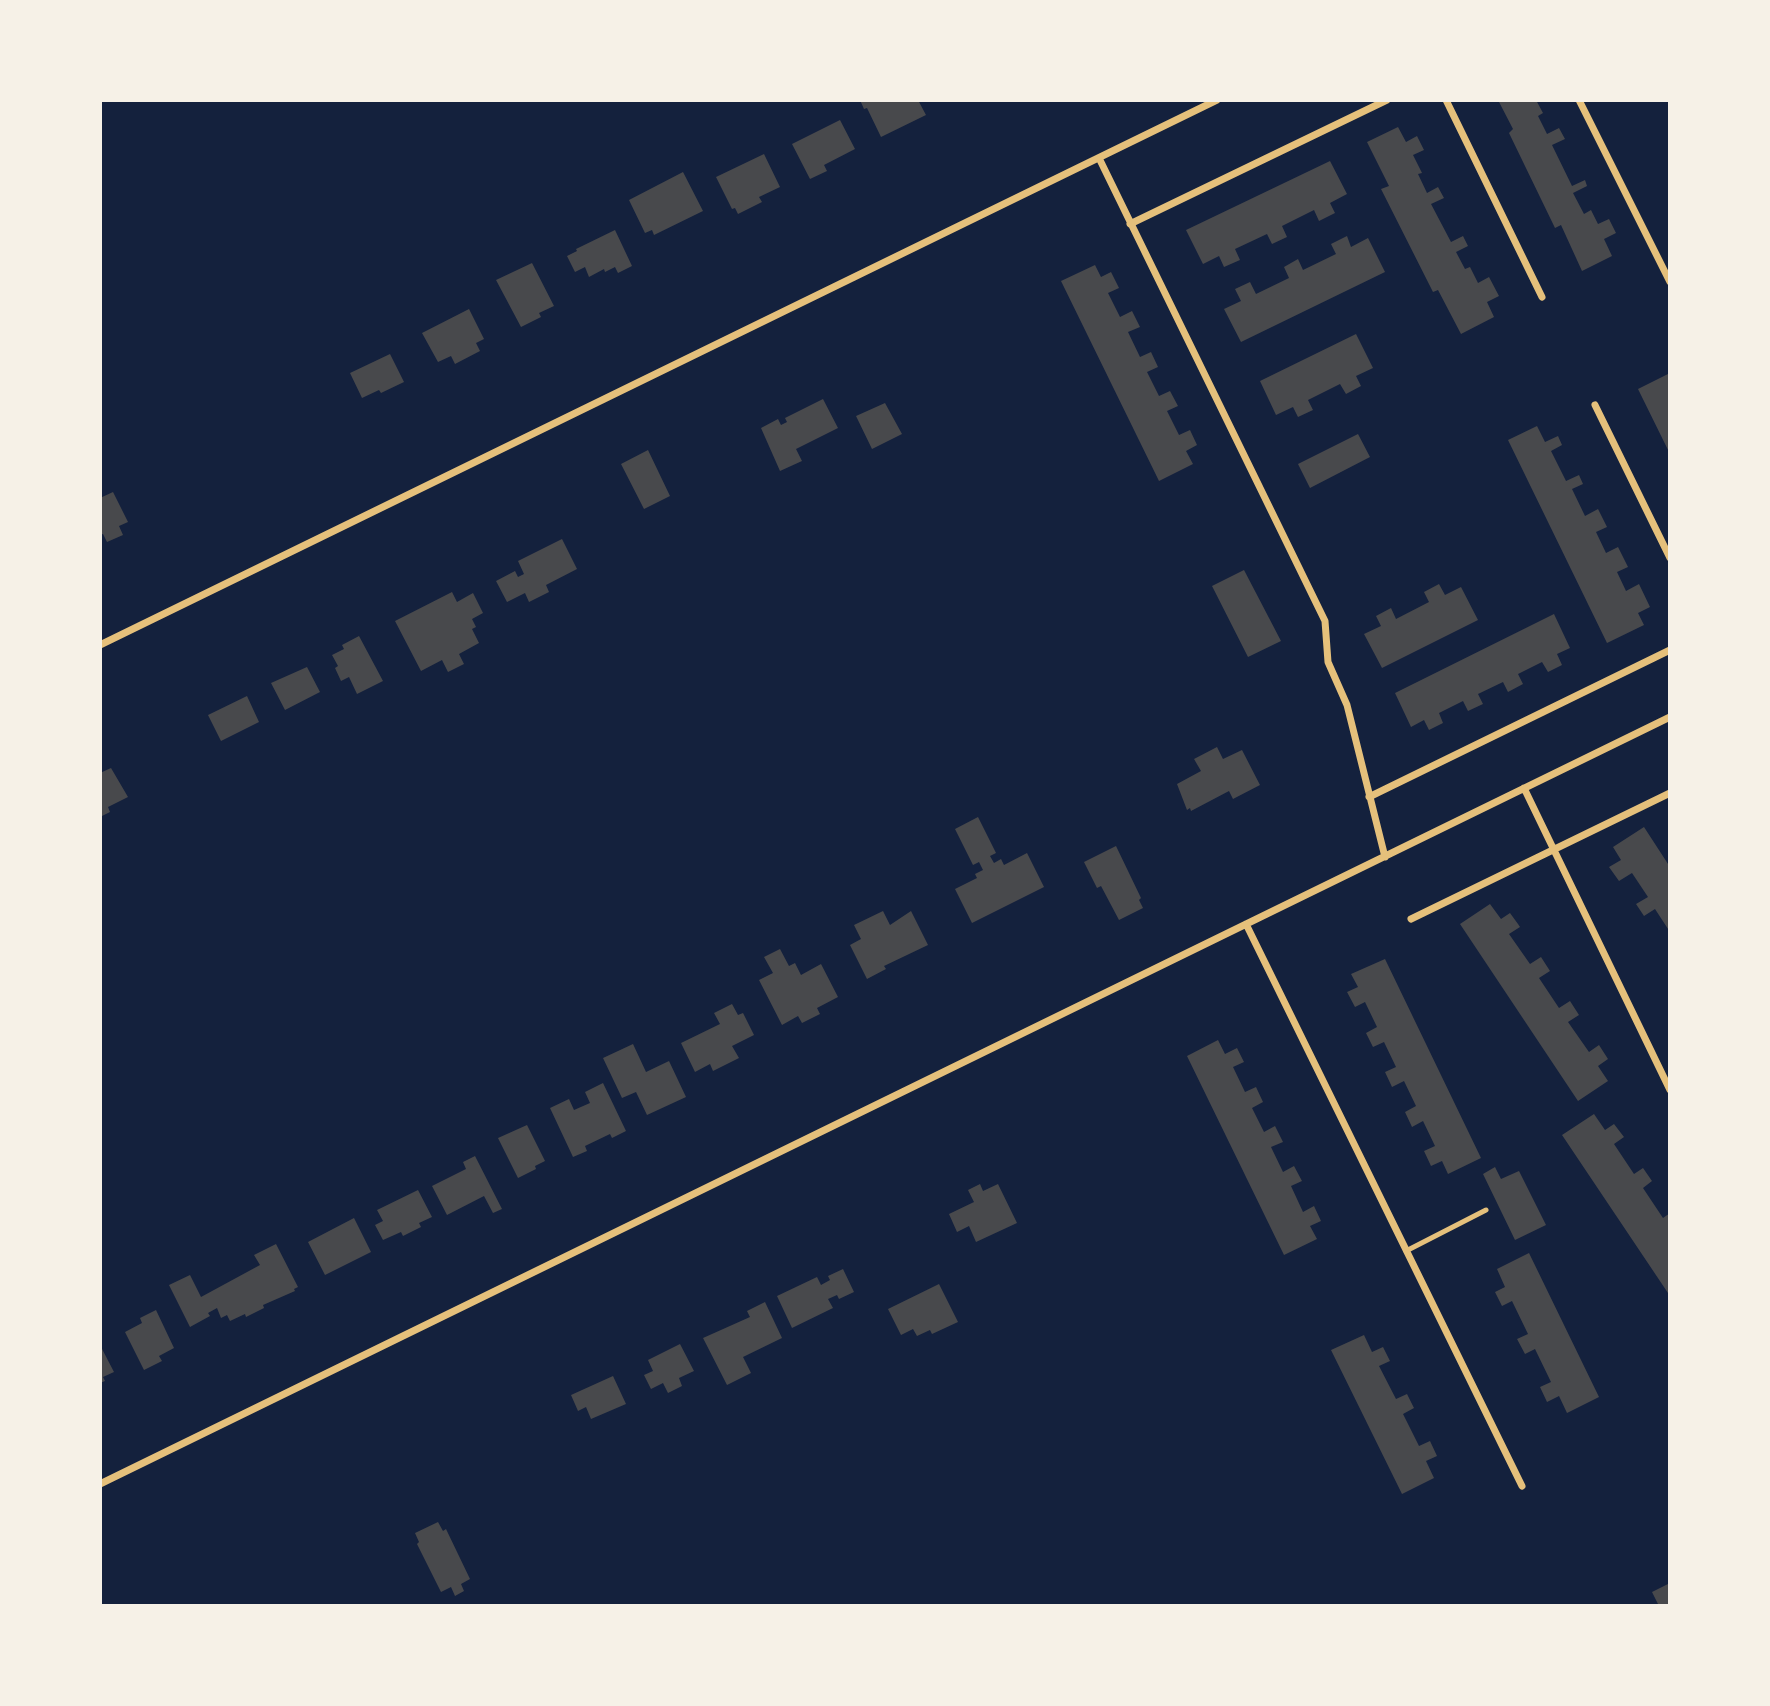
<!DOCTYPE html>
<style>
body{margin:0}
#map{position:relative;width:1770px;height:1706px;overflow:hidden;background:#14213d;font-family:"Noto Sans",sans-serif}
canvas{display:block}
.frame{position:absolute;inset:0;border:102px solid #f6f1e7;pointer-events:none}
</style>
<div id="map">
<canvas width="1770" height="1706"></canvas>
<div class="frame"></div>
</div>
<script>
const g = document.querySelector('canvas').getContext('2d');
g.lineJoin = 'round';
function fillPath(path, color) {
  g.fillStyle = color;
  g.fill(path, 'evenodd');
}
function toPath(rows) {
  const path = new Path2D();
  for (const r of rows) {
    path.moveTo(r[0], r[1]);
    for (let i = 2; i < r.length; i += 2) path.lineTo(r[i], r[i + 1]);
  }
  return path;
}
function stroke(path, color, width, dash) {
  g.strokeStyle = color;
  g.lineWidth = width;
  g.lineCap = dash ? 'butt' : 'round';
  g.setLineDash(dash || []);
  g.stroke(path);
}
fillPath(toPath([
 [860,100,918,100,926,115,881,137,867,108,864,109],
 [1498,100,1536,100,1543,113,1538,116,1547,134,1559,128,1565,139,1552,145,1572,186,1585,180,1587,186,1573,193,1584,214,1591,210,1598,224,1609,219,1616,233,1604,239,1612,256,1582,271,1561,225,1555,228,1509,133,1513,129],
 [840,120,855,149,824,165,827,171,810,179,792,144],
 [1398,127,1406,142,1417,136,1424,150,1413,155,1422,173,1418,174,1427,193,1438,187,1444,198,1431,204,1451,242,1463,236,1468,246,1456,252,1465,269,1470,267,1478,283,1489,277,1499,296,1487,302,1494,317,1461,334,1438,290,1433,292,1381,189,1389,186,1367,142],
 [764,154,780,187,759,197,762,202,738,214,735,208,732,209,716,177],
 [1330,161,1347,194,1330,203,1335,213,1319,221,1314,210,1282,226,1287,237,1272,244,1267,234,1235,249,1240,260,1224,267,1219,256,1203,264,1186,230],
 [683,172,703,211,654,235,652,230,645,233,629,200],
 [615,230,632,266,618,273,615,267,605,272,604,269,589,277,585,267,575,272,567,256,577,251,576,249],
 [1347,236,1351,247,1368,238,1385,272,1241,342,1224,309,1241,301,1235,289,1250,282,1256,294,1289,278,1284,267,1298,259,1303,270,1336,254,1331,244],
 [532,263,554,306,539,313,541,317,521,327,496,280],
 [1095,265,1101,277,1111,272,1119,288,1108,293,1120,317,1132,311,1140,327,1128,332,1140,357,1151,352,1158,367,1147,372,1159,396,1170,391,1178,406,1167,411,1179,435,1190,430,1197,445,1186,451,1193,464,1159,481,1061,281],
 [469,309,484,339,476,343,480,351,455,364,451,356,438,362,422,333],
 [1356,334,1373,368,1356,376,1361,386,1346,394,1340,384,1308,400,1313,410,1298,417,1293,407,1276,415,1260,381],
 [390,354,404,382,381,393,379,390,362,398,350,373],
 [1668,374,1670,380,1670,454,1638,389],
 [823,399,838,428,796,449,802,461,780,471,761,428,778,419,781,425,787,422,785,418],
 [885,403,902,434,872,449,856,416],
 [1537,426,1545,442,1558,436,1562,445,1551,451,1566,481,1579,475,1583,484,1572,489,1585,516,1598,509,1607,527,1596,532,1606,553,1618,547,1628,567,1617,572,1626,591,1639,584,1650,607,1638,613,1644,625,1607,643,1508,440],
 [1358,434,1370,457,1310,488,1298,464],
 [648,450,670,496,644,509,621,464],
 [113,492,128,522,119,526,123,535,107,542,103,534,100,535,100,498],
 [562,539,577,569,546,585,549,592,529,602,525,593,507,602,496,581,515,571,518,577,524,574,518,561],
 [1244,570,1281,641,1248,657,1212,586],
 [1439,584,1445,595,1461,587,1478,620,1382,668,1364,634,1381,626,1376,616,1391,608,1396,619,1429,602,1424,592],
 [452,592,457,602,473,593,483,613,472,619,476,627,472,629,479,643,459,654,464,664,448,672,442,660,421,671,395,621],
 [1554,614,1570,648,1557,654,1562,665,1548,672,1542,662,1518,674,1523,684,1508,692,1503,682,1478,694,1483,704,1468,711,1463,701,1439,713,1443,723,1429,730,1424,720,1411,727,1395,693],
 [359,636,383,681,357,694,349,677,341,681,335,668,338,666,332,655,344,649,342,645],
 [307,667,320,692,285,710,271,683],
 [247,696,259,722,221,741,208,715],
 [1217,747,1223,759,1242,750,1260,785,1233,799,1229,791,1191,811,1190,808,1187,810,1177,784,1201,771,1194,759],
 [111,768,128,797,108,807,110,812,100,817,100,773],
 [978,817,996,853,990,856,994,863,1001,859,1004,865,1027,853,1044,887,972,923,955,889,977,878,975,874,983,870,979,862,973,865,955,829],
 [1644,827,1670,867,1670,932,1655,909,1644,916,1636,904,1648,897,1632,873,1619,881,1609,867,1621,860,1613,847],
 [1116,846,1141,898,1139,900,1143,908,1119,920,1101,886,1097,888,1084,862],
 [1490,904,1501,919,1510,913,1518,924,1520,927,1509,934,1530,964,1541,957,1550,971,1539,978,1559,1008,1570,1001,1579,1015,1568,1022,1589,1052,1599,1045,1608,1059,1598,1066,1608,1081,1578,1101,1460,924],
 [883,911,890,925,911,911,928,945,884,966,886,969,867,979,850,945,861,939,854,925],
 [780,949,789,966,795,963,801,975,821,964,838,997,817,1008,820,1014,802,1023,798,1016,782,1025,759,980,773,973,764,957],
 [1385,959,1481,1158,1448,1174,1442,1161,1431,1166,1424,1151,1435,1146,1423,1121,1412,1127,1405,1112,1416,1106,1404,1081,1392,1087,1385,1072,1396,1067,1384,1042,1373,1047,1366,1033,1377,1027,1365,1002,1355,1007,1347,992,1358,987,1351,974],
 [732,1004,738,1015,743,1013,754,1035,732,1046,739,1058,713,1071,710,1064,695,1072,681,1043,720,1024,714,1013],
 [1218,1040,1225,1054,1237,1048,1244,1062,1233,1067,1245,1092,1256,1087,1263,1102,1252,1108,1264,1132,1275,1126,1283,1142,1271,1147,1283,1172,1294,1166,1302,1181,1291,1186,1303,1212,1314,1206,1321,1221,1310,1226,1317,1239,1284,1255,1187,1056],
 [633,1044,646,1072,669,1061,686,1097,647,1115,636,1092,622,1098,603,1058],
 [603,1083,626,1131,612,1138,610,1134,585,1146,587,1151,573,1157,550,1108,569,1099,574,1110,590,1103,585,1092],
 [1594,1114,1605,1130,1614,1124,1624,1137,1614,1144,1634,1174,1643,1168,1652,1181,1643,1188,1663,1218,1670,1213,1670,1296,1562,1135],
 [527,1125,545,1161,535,1166,536,1169,518,1178,498,1138],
 [475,1156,502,1209,493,1213,484,1196,447,1215,432,1186,466,1169,463,1162],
 [1495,1167,1501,1179,1519,1171,1546,1225,1515,1240,1483,1174],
 [980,1184,983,1191,998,1184,1017,1223,976,1242,969,1226,957,1232,949,1214,974,1202,968,1190],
 [418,1190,432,1217,419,1223,421,1227,403,1236,401,1232,383,1240,375,1225,383,1221,377,1210],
 [354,1218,371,1252,325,1275,308,1242],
 [276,1244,298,1287,294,1289,295,1291,263,1305,264,1308,246,1317,245,1314,230,1321,227,1315,221,1318,217,1308,208,1313,210,1316,190,1327,169,1285,190,1275,201,1297,260,1265,254,1255],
 [1529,1253,1599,1397,1567,1413,1559,1396,1547,1402,1540,1387,1551,1382,1535,1349,1525,1354,1517,1339,1528,1334,1512,1301,1502,1306,1495,1292,1505,1287,1497,1269],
 [843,1269,854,1292,839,1299,837,1295,828,1299,833,1308,792,1328,777,1296,817,1277,821,1285,830,1280,828,1276],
 [939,1284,958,1322,932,1334,930,1330,917,1336,913,1329,901,1335,888,1309],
 [765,1302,782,1338,743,1357,751,1373,727,1385,703,1338,750,1317,747,1311],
 [156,1310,174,1348,159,1356,162,1361,144,1370,125,1332,142,1323,140,1318],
 [1364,1335,1372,1352,1383,1347,1390,1361,1379,1366,1396,1399,1407,1394,1414,1408,1403,1414,1419,1446,1430,1441,1437,1456,1426,1461,1434,1478,1402,1494,1331,1350],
 [680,1344,694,1371,679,1378,682,1386,668,1393,663,1383,651,1389,644,1375,653,1371,648,1360],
 [100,1345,114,1372,103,1377,105,1381,100,1383],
 [613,1376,626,1404,591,1419,586,1407,578,1411,571,1395],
 [438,1522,443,1531,446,1529,470,1579,461,1584,464,1591,455,1596,451,1587,441,1592,417,1544,419,1542,415,1533],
 [1670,1583,1670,1606,1659,1606,1652,1592]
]), '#48494c');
stroke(toPath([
 [1406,1251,1486,1210]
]), '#e5c07b', 5);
stroke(toPath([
 [1446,100,1542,297],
 [1579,100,1670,282],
 [1099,158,1325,621,1328,662,1347,705,1385,857],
 [1130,224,1387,100],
 [1595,405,1670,558],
 [100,645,1217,100],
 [1524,788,1670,1090],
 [1369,797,1670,650],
 [1411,919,1670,793],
 [1246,924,1522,1486],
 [100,1484,1670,717]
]), '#e5c07b', 7);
</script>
